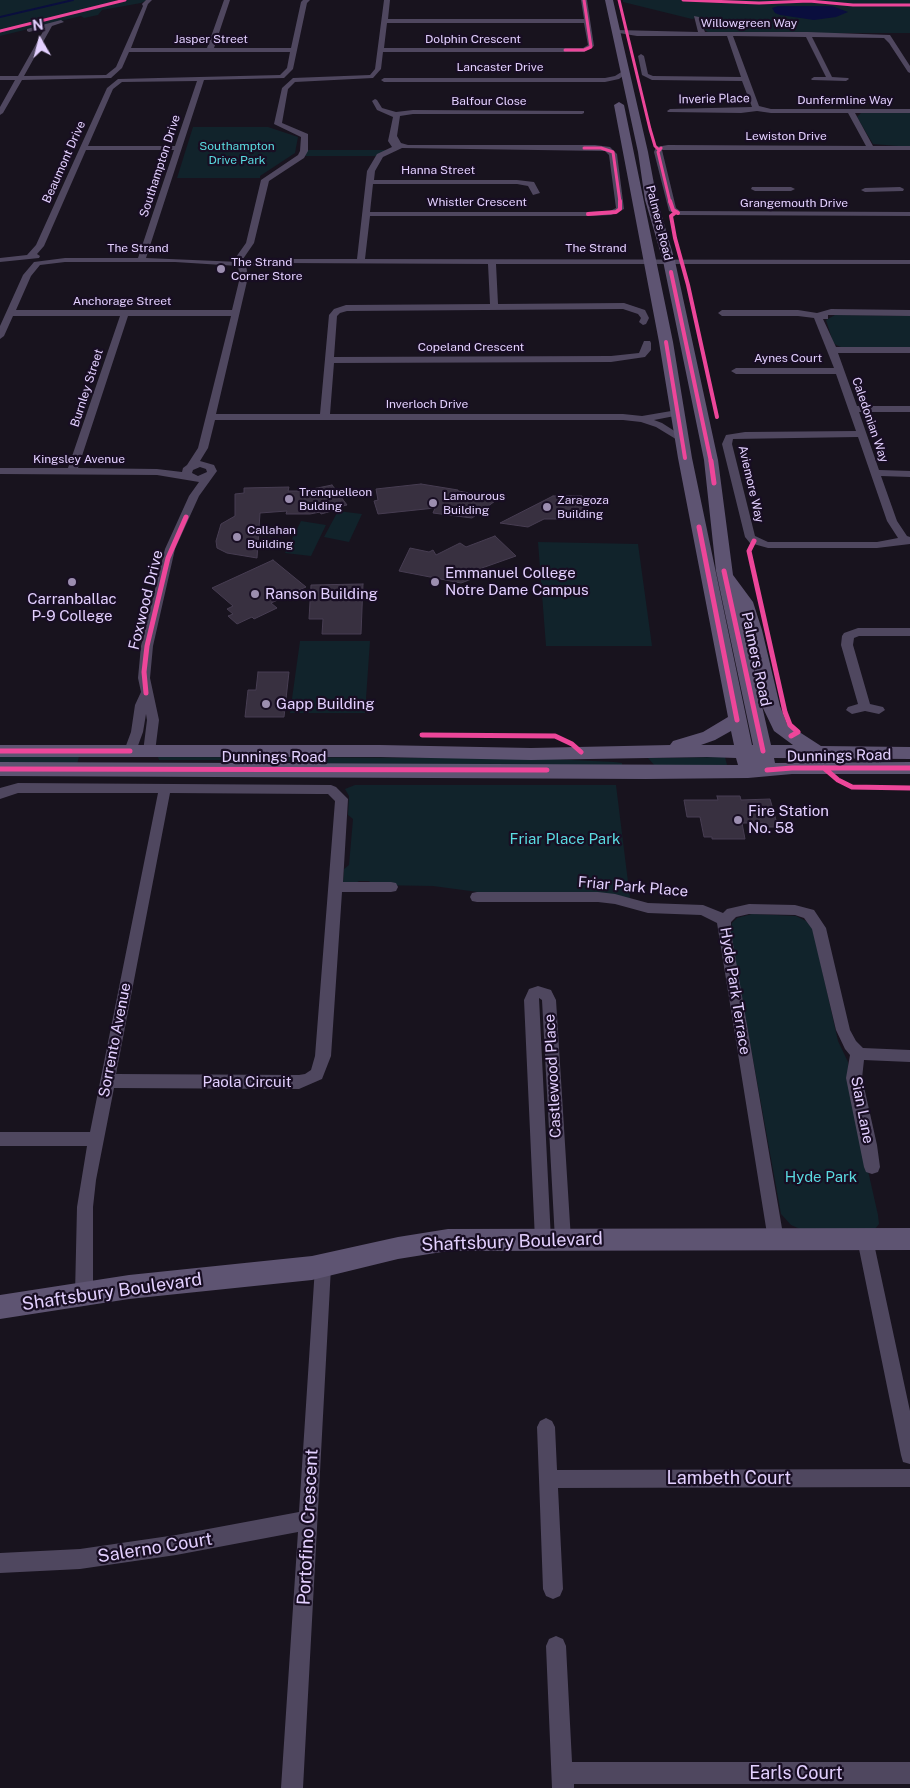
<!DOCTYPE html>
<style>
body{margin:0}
#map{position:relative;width:910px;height:1788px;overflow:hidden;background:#18131e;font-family:"Public Sans",sans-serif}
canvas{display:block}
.north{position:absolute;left:15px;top:15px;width:50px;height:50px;-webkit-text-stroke:4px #180e23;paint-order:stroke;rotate:352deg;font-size:14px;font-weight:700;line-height:20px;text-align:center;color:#e3d0ff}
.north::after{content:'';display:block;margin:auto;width:18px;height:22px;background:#e3d0ff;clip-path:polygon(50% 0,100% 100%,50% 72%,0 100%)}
</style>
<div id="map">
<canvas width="910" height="1788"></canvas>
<div class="north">N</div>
</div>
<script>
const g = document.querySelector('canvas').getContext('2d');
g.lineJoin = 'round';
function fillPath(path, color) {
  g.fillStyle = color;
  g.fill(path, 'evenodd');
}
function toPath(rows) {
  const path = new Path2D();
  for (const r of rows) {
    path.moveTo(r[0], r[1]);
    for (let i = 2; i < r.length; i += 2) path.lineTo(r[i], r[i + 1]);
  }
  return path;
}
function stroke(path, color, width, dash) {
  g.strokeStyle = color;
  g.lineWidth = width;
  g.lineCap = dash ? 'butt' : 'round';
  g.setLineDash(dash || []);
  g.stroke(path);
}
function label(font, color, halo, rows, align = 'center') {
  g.font = font + ' "Public Sans",sans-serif';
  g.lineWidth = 4.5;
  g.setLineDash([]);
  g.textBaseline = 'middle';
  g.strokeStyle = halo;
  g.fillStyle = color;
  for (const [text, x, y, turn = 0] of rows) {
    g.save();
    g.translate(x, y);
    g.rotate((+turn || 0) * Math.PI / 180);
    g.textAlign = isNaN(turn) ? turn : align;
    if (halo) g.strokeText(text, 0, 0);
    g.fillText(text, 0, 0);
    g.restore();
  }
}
fillPath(toPath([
 [0,0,147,0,141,3,102,10,98,15,84,18,81,16,0,36],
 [623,0,910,0,910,33,709,33,702,28,698,17,692,19,623,2],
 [910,112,910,147,873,144,857,117,861,113],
 [193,127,268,127,298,137,295,153,260,176,260,178,177,178],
 [307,150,388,150,378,156,305,156],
 [835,315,910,316,910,348,841,347,836,345,833,342,826,320],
 [338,511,362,514,349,542,324,537],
 [301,521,326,525,311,556,285,553],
 [538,542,638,544,652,646,546,646],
 [300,641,370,641,365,713,290,713],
 [0,756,79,756,77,765,0,763],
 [158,757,531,758,614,762,622,763,622,766,334,765,268,760,159,760],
 [725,757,727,765,715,766,656,767,648,758],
 [355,785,616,785,630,898,612,895,478,892,433,886,373,885,369,881,359,881,354,884,343,883,344,869,349,865,353,819,348,815,349,796,345,789],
 [752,914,796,916,806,921,813,929,838,1041,848,1062,848,1082,878,1215,879,1224,875,1229,800,1229,791,1225,781,1214,730,932,732,923,737,918]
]), '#11232b');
fillPath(toPath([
 [778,6,832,6,848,12,836,17,814,20,780,15,775,13,772,8]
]), '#0a0e3e');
stroke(toPath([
 [0,17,73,0]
]), '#0a0e3e', 2);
const building = toPath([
 [421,484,458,490,458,491,499,498,483,510,481,508,480,512,472,518,433,513,435,508,378,514,374,501,378,500,376,489,421,484],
 [332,485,347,505,338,507,339,509,321,514,320,512,310,514,286,514,287,511,260,513,257,558,227,553,217,548,216,541,221,524,235,516,235,494,244,493,244,488,289,487,288,491,303,491,332,485],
 [553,496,582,496,585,519,544,519,528,527,500,523,553,496],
 [495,536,516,556,482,568,488,573,461,583,399,571,410,548,429,552,433,550,436,555,460,543,466,547,495,536],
 [273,560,306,587,271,603,277,608,254,619,252,617,237,624,228,616,233,614,227,609,233,606,212,588,273,560],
 [363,584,361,634,322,634,323,619,309,619,311,585,363,584],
 [258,672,289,672,284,717,245,717,248,690,256,690,258,672],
 [717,796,740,796,741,800,770,799,778,827,766,827,765,823,742,823,745,839,712,839,712,837,704,837,700,817,687,817,684,800,718,800,717,796]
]);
fillPath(building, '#383040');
stroke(building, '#473d52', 1);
fillPath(toPath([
 [146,0,152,0,148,4,131,48,207,48,224,0,230,0,214,48,291,48,301,2,303,0,310,0,307,3,293,69,284,78,204,80,146,258,240,262,246,265,248,277,216,414,320,414,329,315,334,309,346,305,490,304,488,264,283,263,255,266,251,264,255,262,283,259,357,259,367,171,377,154,392,147,388,141,393,117,377,110,372,101,375,99,377,100,382,108,396,112,413,110,584,111,584,113,582,114,413,114,400,116,397,136,401,143,408,145,595,145,610,147,617,154,624,209,611,215,588,216,370,216,365,259,910,260,910,264,496,264,498,304,624,303,645,310,649,318,646,324,643,325,639,322,641,318,638,314,623,309,347,311,340,313,337,316,334,357,611,356,639,353,644,341,650,341,651,343,651,350,645,357,611,362,334,363,330,414,623,414,642,416,677,410,682,413,680,415,654,420,662,423,687,439,682,442,679,441,656,427,641,422,623,420,215,420,208,448,200,461,214,465,217,471,199,496,175,549,153,646,150,678,159,720,155,752,149,756,143,752,147,720,146,714,143,732,136,751,130,755,126,754,124,751,131,732,135,705,141,692,138,678,141,646,165,549,189,496,199,482,157,475,0,474,0,468,68,468,120,316,13,316,4,336,0,339,0,326,23,275,34,262,65,258,138,258,174,150,86,150,44,246,37,254,40,256,39,258,0,262,0,258,27,255,36,245,107,88,118,79,280,75,287,68,290,52,129,52,122,68,111,78,22,80,3,113,0,115,0,107,15,80,0,80,0,76,18,76,45,28,29,32,27,31,27,29,61,20,64,22,52,26,24,76,106,75,116,67,143,6,142,4,146,0],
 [197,81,175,146,88,146,113,89,122,82,197,81],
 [402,148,605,151,609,155,616,208,610,211,588,212,370,212,373,184,517,184,528,186,533,195,540,193,534,182,517,180,374,180,375,171,383,157,402,148],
 [65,262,175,262,238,266,240,277,232,310,16,310,31,276,40,265,65,262],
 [128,316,231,316,198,448,187,465,183,468,182,472,157,469,78,468,128,316],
 [200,467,206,469,207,472,198,476,192,473,193,470,200,467],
 [384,0,390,0,388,19,584,19,581,0,587,0,594,46,584,52,383,52,381,69,373,78,295,82,288,89,282,123,308,134,308,151,304,158,269,181,254,243,243,259,237,259,236,257,246,243,261,180,298,155,300,151,301,137,274,124,282,88,293,78,370,75,375,69,384,0],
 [387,23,584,23,588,45,583,48,384,48,387,23],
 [694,16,699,17,705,32,808,32,890,35,910,66,910,73,908,72,889,43,884,38,812,37,832,77,848,78,849,79,846,81,812,80,811,79,814,77,826,77,806,37,733,36,759,106,771,109,910,109,910,113,855,113,873,146,910,146,910,150,662,150,676,208,680,211,910,212,910,216,678,215,669,211,654,152,656,147,668,145,866,146,848,113,771,113,757,111,741,113,668,112,667,111,670,109,752,107,742,81,652,80,642,75,638,56,641,54,644,56,648,74,653,76,741,77,727,36,637,36,613,32,616,30,698,32,694,16],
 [623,71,628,72,619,79,605,82,384,82,381,80,384,78,605,78,615,76,623,71],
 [752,187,791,187,795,189,791,191,755,191,751,189,752,187],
 [900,187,904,189,903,191,865,192,861,190,865,188,900,187],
 [831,309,910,310,910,316,831,315,828,315,828,319,823,319,836,347,910,347,910,353,838,353,857,406,910,406,910,412,859,412,879,470,910,471,910,477,881,476,897,521,907,536,910,537,910,544,877,548,768,548,750,543,745,537,722,444,726,435,745,432,856,431,836,374,736,374,731,371,736,368,834,368,814,318,798,316,722,316,718,313,722,310,798,310,817,313,831,309],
 [858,437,887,521,898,538,877,542,768,542,755,536,732,444,733,439,858,437],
 [858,628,910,628,910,636,859,636,854,638,853,645,870,704,883,707,885,710,879,714,865,711,852,714,846,710,848,707,858,704,841,645,842,636,844,633,858,628],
 [18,783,331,785,336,787,348,799,343,882,391,882,396,883,398,887,396,891,391,892,342,892,331,1056,322,1079,299,1089,114,1088,96,1180,93,1207,93,1294,90,1300,84,1302,78,1300,75,1294,77,1207,87,1146,0,1146,0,1132,90,1132,158,793,18,793,0,799,0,788,18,783],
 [170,793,317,794,328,794,335,801,315,1056,311,1070,305,1074,299,1075,116,1074,170,793],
 [477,892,598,892,615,894,648,903,703,905,723,913,727,909,749,904,795,905,814,910,826,928,850,1030,856,1041,863,1048,910,1050,910,1062,864,1060,862,1078,877,1145,880,1167,878,1172,872,1174,866,1172,864,1167,846,1078,850,1055,845,1049,836,1030,812,929,804,918,795,915,749,914,736,917,731,922,731,932,784,1240,782,1246,776,1248,770,1246,768,1240,717,923,701,915,648,913,615,904,598,902,477,902,472,901,470,897,472,893,477,892],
 [538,986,551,990,556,1000,571,1240,569,1246,563,1248,557,1246,555,1240,542,1000,539,998,551,1240,549,1246,543,1248,537,1246,535,1240,524,1000,529,989,538,986],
 [865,1231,871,1233,873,1239,910,1411,910,1464,903,1462,901,1455,857,1239,859,1233,865,1231],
 [323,1259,329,1261,331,1267,303,1788,281,1788,298,1532,176,1555,80,1569,0,1573,0,1553,80,1549,176,1535,299,1512,315,1267,317,1261,323,1259],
 [546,1418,552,1421,555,1427,557,1470,910,1469,910,1487,558,1488,563,1589,560,1596,553,1599,546,1596,543,1589,539,1479,537,1427,540,1421,546,1418],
 [556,1636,563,1639,566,1646,572,1762,910,1762,910,1784,574,1784,574,1788,552,1788,546,1646,549,1639,556,1636]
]), '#4f475f');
fillPath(toPath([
 [605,0,613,0,648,152,657,200,675,261,718,460,733,575,753,602,762,630,780,706,787,724,821,746,910,747,910,759,774,758,775,763,910,762,910,774,792,774,748,778,646,779,0,776,0,762,738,765,736,758,707,757,531,760,380,757,0,757,0,745,380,745,531,748,670,745,673,741,703,732,728,717,678,458,659,342,614,105,619,102,624,105,673,342,692,458,752,745,753,745,716,571,704,460,663,261,645,200,638,152,605,0],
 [744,625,746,630,762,704,744,625],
 [762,706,774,731,793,745,771,745,762,706],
 [731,731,734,745,701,745,715,740,731,731],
 [910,1228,910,1250,448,1251,398,1259,312,1280,129,1299,0,1319,0,1295,129,1275,312,1256,398,1237,448,1229,910,1228]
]), '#5e5472');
stroke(toPath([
 [619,0,650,129,655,146,659,150],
 [683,0,759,3,809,1,853,5,910,5],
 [0,31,125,0],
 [565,50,584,50,591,47,584,0],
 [584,148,601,148,613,152,620,202],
 [661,148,658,152,670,202]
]), '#ed469a', 3);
stroke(toPath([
 [670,201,673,210,678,213],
 [676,212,671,216,675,238,688,285,717,417],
 [588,214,616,212,620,209,620,201],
 [671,272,711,462],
 [666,342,685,458]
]), '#ed469a', 4);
stroke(toPath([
 [711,461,714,483],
 [699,527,737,720],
 [754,541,749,551,785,712,790,725,798,732,791,736],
 [724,571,763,751],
 [146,693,144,672,147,646,168,558,186,517],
 [422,735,555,736,572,744,581,752],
 [0,751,130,751],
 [824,768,838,780,852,787,910,788],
 [0,769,547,770],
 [767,770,792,768,910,768]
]), '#ed469a', 5);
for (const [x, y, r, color] of [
 [221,269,5,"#9c8eb0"],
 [289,499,5,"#9c8eb0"],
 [433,503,5,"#9c8eb0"],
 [547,507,5,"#9c8eb0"],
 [237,537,5,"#9c8eb0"],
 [72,582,5,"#9c8eb0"],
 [435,582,5,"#9c8eb0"],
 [255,594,5,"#9c8eb0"],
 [266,704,5,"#9c8eb0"],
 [738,820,5,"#9c8eb0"]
]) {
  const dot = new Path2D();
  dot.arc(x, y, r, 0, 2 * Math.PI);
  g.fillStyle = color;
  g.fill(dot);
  stroke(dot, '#180e23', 2);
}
label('12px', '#e3d0ff', '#180e23', [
 ["Willowgreen Way",749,23],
 ["Jasper Street",211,39],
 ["Dolphin Crescent",473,39],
 ["Lancaster Drive",500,67],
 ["Inverie Place",714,99,-1],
 ["Dunfermline Way",845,100],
 ["Balfour Close",489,101],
 ["Lewiston Drive",786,136],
 ["Beaumont Drive",64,162,-66],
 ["Southampton Drive",160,166,-72],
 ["Hanna Street",438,170],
 ["Whistler Crescent",477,202],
 ["Grangemouth Drive",794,203],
 ["Palmers Road",659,223,76],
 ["The Strand",138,248],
 ["The Strand",596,248],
 ["Anchorage Street",122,301],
 ["Copeland Crescent",471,347],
 ["Aynes Court",788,358],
 ["Burnley Street",87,388,-72],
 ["Inverloch Drive",427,404],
 ["Caledonian Way",870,420,71],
 ["Kingsley Avenue",79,459],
 ["Aviemore Way",751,484,77]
]);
label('12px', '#5adbe1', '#180e23', [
 ["Southampton",237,146],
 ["Drive Park",237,160]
]);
label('12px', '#e3d0ff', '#180e23', [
 ["The Strand",231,262],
 ["Corner Store",231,276],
 ["Trenquelleon",299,492],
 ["Bulding",299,506],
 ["Lamourous",443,496],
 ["Building",443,510],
 ["Zaragoza",557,500],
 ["Building",557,514],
 ["Callahan",247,530],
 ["Building",247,544]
], 'left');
label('15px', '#e3d0ff', '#180e23', [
 ["Emmanuel College",445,573],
 ["Notre Dame Campus",445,590],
 ["Ranson Building",265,594],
 ["Carranballac",72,599,"center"],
 ["P-9 College",72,616,"center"],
 ["Gapp Building",276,704],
 ["Fire Station",748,811],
 ["No. 58",748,828]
], 'left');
label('15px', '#e3d0ff', '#180e23', [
 ["Foxwood Drive",146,600,-76],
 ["Palmers Road",756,659,78],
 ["Dunnings Road",839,756,-1],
 ["Dunnings Road",274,757],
 ["Friar Park Place",633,887,5],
 ["Hyde Park Terrace",735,991,81],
 ["Sorrento Avenue",115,1040,-79],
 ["Castlewood Place",553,1076,-93],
 ["Paola Circuit",247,1082],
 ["Sian Lane",862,1110,79]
]);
label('15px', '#5adbe1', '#180e23', [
 ["Friar Place Park",565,839],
 ["Hyde Park",821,1177]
]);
label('18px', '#e3d0ff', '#180e23', [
 ["Shaftsbury Boulevard",512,1242,-2],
 ["Shaftsbury Boulevard",112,1292,-8],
 ["Lambeth Court",729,1478],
 ["Portofino Crescent",308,1527,-87],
 ["Salerno Court",155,1548,-9],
 ["Earls Court",796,1773]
]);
</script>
